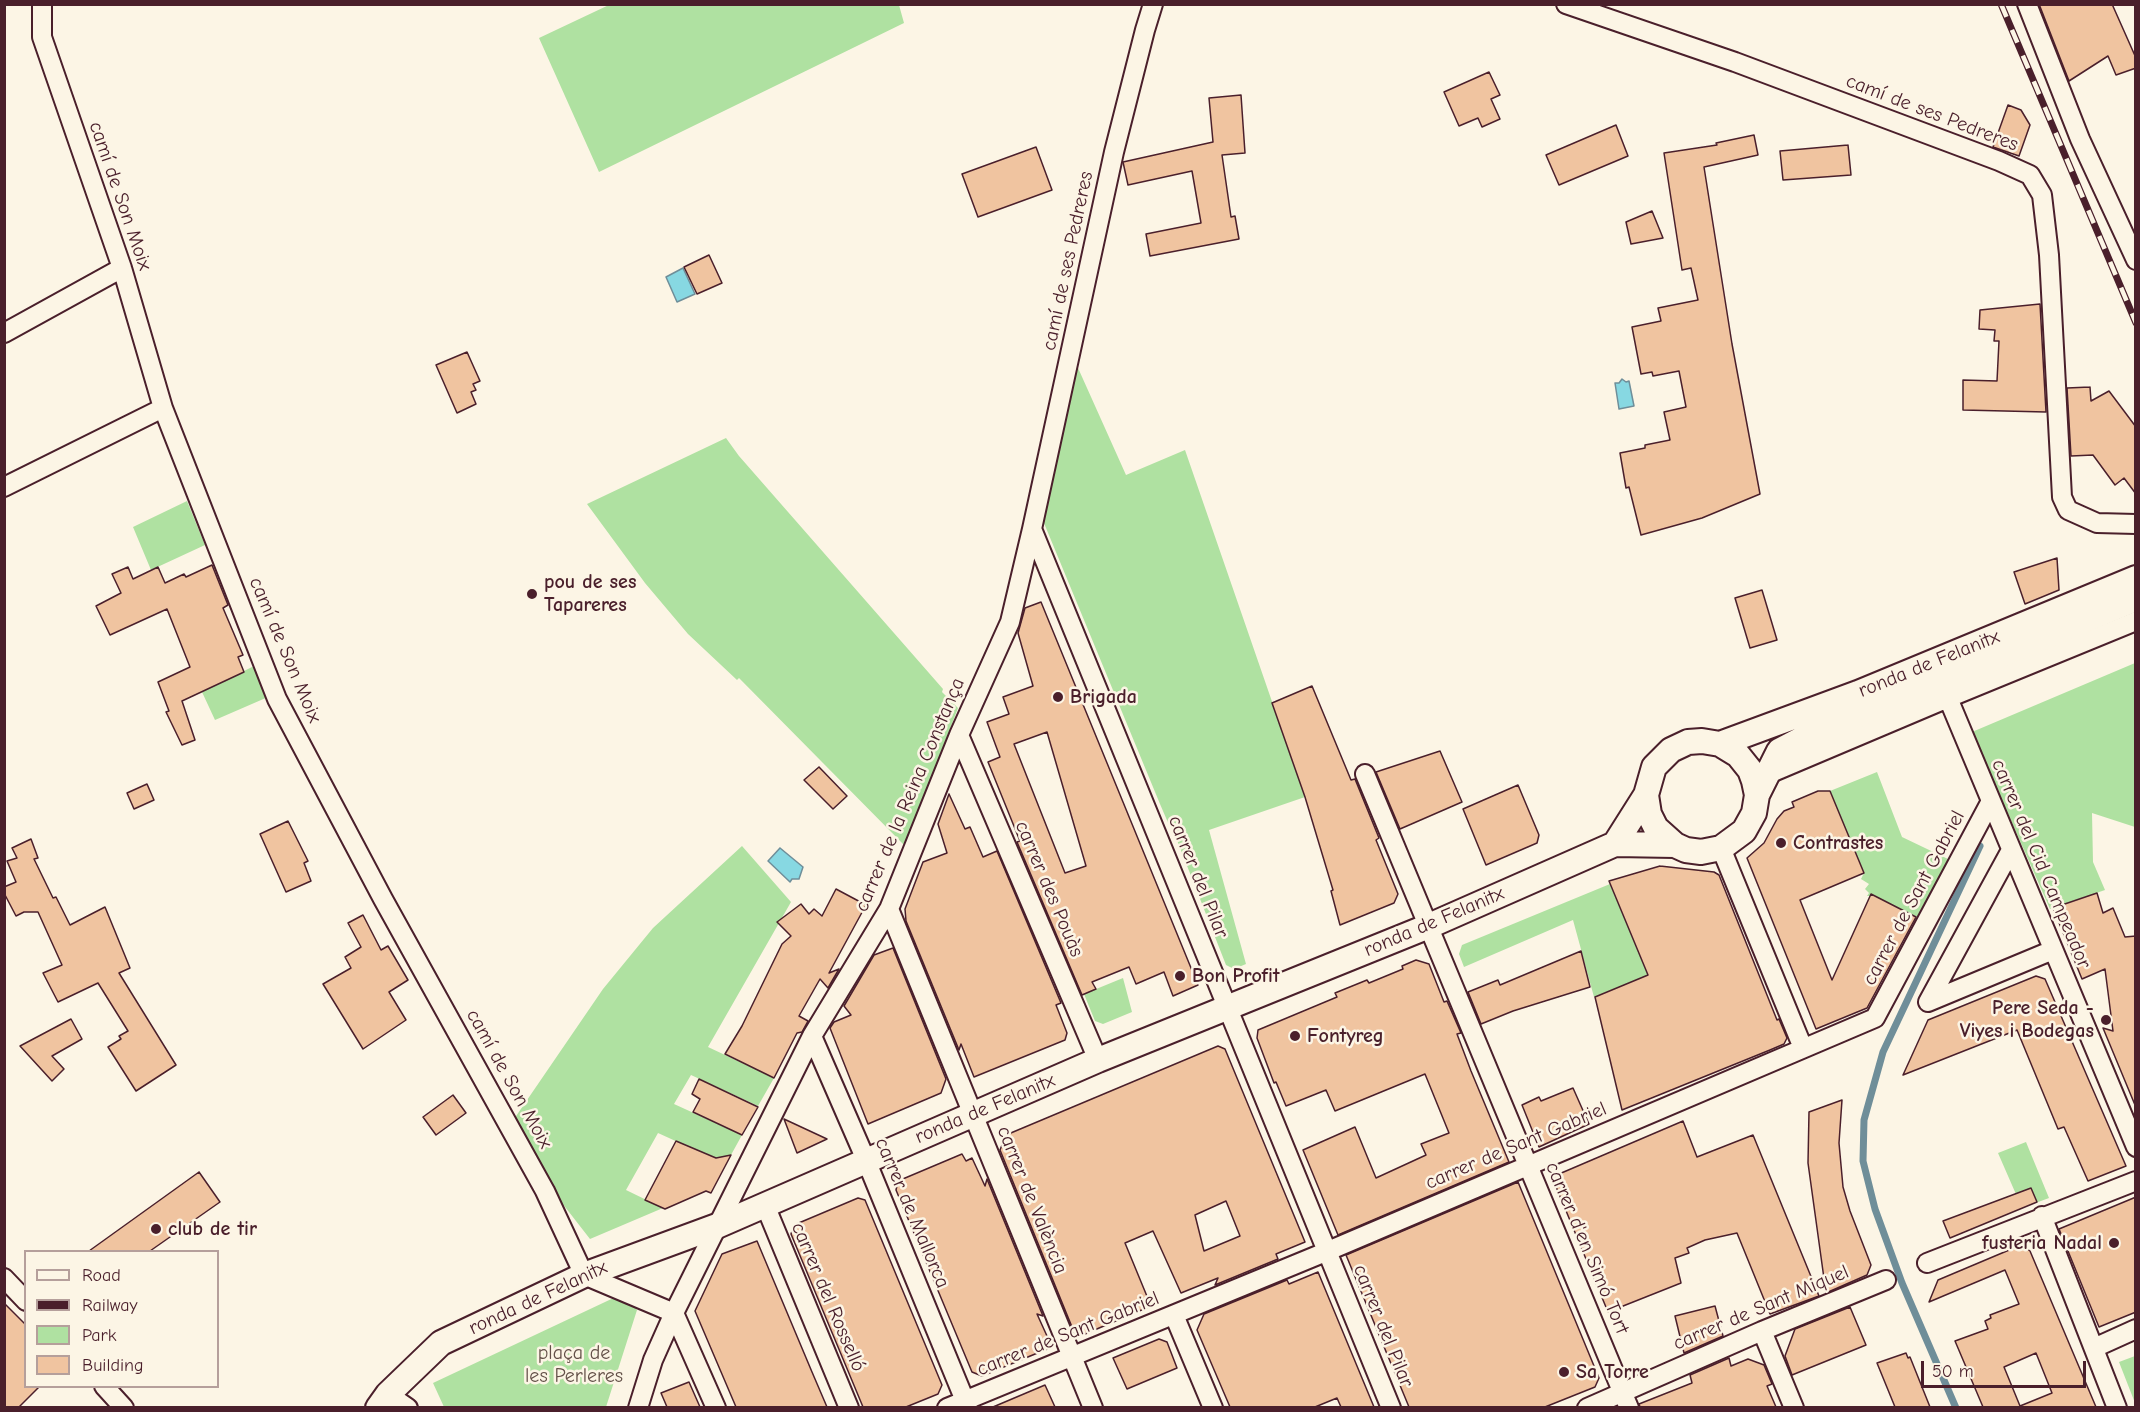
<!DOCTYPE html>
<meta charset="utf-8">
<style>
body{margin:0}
#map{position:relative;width:2140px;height:1412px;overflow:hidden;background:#fcf5e5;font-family:"Comic Neue",sans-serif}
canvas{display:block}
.frame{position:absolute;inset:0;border:6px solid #4a1f2b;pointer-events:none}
.legend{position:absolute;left:24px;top:1250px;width:195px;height:138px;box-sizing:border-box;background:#fcf5e5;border:2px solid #b59f9b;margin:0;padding:8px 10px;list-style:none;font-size:18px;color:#4a1f2b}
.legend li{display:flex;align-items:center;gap:12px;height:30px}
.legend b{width:30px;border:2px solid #b59f9b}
.scale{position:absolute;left:1921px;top:1361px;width:165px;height:27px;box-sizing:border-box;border:3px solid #4a1f2b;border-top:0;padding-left:8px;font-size:18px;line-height:21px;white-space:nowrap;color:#4a1f2b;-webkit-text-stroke:4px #fcf5e5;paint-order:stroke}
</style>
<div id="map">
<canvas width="2140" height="1412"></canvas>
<div class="frame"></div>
<ul class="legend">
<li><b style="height:8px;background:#fcf5e5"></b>Road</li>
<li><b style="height:8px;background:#4a1f2b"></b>Railway</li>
<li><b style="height:16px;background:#afe1a1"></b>Park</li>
<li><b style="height:16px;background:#f0c4a0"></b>Building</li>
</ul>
<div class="scale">50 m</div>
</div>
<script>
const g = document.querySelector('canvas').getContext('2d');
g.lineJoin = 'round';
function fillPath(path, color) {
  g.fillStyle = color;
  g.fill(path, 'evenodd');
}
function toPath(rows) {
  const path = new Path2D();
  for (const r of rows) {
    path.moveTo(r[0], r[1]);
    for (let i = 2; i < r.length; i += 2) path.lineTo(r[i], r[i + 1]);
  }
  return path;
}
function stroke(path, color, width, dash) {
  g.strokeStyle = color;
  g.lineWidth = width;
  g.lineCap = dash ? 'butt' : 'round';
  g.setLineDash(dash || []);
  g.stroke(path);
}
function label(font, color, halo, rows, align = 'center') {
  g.font = font + ' "Comic Neue",sans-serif';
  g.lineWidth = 5;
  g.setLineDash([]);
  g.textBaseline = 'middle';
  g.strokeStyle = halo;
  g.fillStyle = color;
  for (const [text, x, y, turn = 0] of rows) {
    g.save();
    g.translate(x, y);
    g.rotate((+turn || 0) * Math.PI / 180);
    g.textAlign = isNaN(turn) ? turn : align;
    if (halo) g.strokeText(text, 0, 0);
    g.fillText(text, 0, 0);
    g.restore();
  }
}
fillPath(toPath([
 [611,4,899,5,904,23,599,172,539,38],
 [1074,359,1126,475,1185,450,1305,797,1209,830,1246,964,1234,969,1226,965,1171,825,1169,825,1160,804,1039,511],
 [726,438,739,456,943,689,942,692,958,708,905,846,739,678,737,680,688,634,645,583,587,504],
 [187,501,205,545,151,570,133,527],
 [2135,663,2135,827,2092,813,2093,862,2105,890,2050,909,1972,732],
 [256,665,268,697,215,720,202,692],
 [1877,772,1902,837,1948,859,1919,918,1874,896,1867,896,1869,893,1865,889,1869,884,1861,879,1864,873,1830,791],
 [742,846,791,902,708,1047,774,1078,758,1106,691,1075,674,1104,742,1135,726,1164,658,1133,626,1190,663,1208,590,1239,548,1185,512,1122,603,989,653,928],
 [1610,884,1648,975,1594,997,1573,920,1464,967,1459,954,1462,945],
 [1123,978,1132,1012,1103,1024,1095,1021,1084,994],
 [2026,1142,2049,1198,2022,1208,1998,1153],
 [622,1294,637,1310,606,1407,444,1407,433,1383],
 [2135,1356,2135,1403,2119,1362]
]), '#afe1a1');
const water = toPath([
 [683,268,695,294,677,302,666,277,683,268],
 [1622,379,1626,382,1629,381,1634,406,1619,409,1615,383,1619,383,1622,379],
 [780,848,803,867,799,879,792,879,790,882,768,861,780,848]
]);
fillPath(water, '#87d8e2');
stroke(water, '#6f8e99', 1.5);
stroke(toPath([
 [1956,1408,1902,1283,1875,1209,1863,1161,1864,1120,1883,1052,1980,846]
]), '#6f8e99', 7);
const building = toPath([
 [2039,4,2112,4,2136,58,2136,68,2116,75,2108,56,2069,81,2039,4],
 [1489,72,1500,95,1491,99,1500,119,1482,127,1478,118,1459,126,1444,92,1489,72],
 [1241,95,1245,153,1222,155,1231,217,1235,216,1239,239,1150,256,1146,234,1201,223,1192,171,1128,185,1123,162,1213,142,1209,98,1241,95],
 [2008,105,2021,110,2030,125,2019,156,1993,147,2008,105],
 [1616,125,1628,156,1559,185,1546,155,1616,125],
 [1754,135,1758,155,1704,167,1732,344,1760,494,1702,518,1641,535,1629,487,1626,488,1620,453,1645,448,1645,445,1670,440,1664,412,1686,407,1679,371,1653,376,1652,372,1641,374,1632,327,1661,321,1658,308,1698,300,1691,268,1682,270,1664,153,1717,145,1716,143,1754,135],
 [1848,145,1851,175,1783,180,1780,151,1848,145],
 [1036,147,1052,190,978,217,962,174,1036,147],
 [1652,211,1663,238,1631,244,1626,222,1652,211],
 [709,255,722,283,697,294,684,267,709,255],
 [2040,304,2046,412,1963,410,1963,380,1997,381,1999,341,1994,341,1995,330,1979,329,1980,310,2040,304],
 [467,352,480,381,473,384,476,390,471,392,476,404,457,413,436,365,467,352],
 [2090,387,2091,401,2109,391,2136,427,2136,494,2124,478,2115,485,2093,455,2071,456,2067,388,2090,387],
 [2057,558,2059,590,2025,604,2014,572,2057,558],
 [212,565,228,605,223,608,243,655,238,657,244,672,182,701,195,740,182,745,166,712,169,711,158,682,190,667,167,609,110,635,96,606,121,593,112,574,128,567,133,579,158,567,165,583,184,574,186,577,212,565],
 [1762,590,1777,640,1750,648,1735,598,1762,590],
 [1041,602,1198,985,1173,996,1164,972,1136,984,1129,967,1092,982,1096,989,1082,995,1017,842,1020,841,988,762,1000,757,987,722,1009,714,1003,697,1033,686,1018,633,1025,608,1041,602],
 [1047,732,1086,866,1065,873,1014,744,1047,732],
 [1312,686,1351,780,1355,779,1379,838,1376,840,1398,894,1394,903,1340,925,1331,891,1333,890,1305,797,1272,703,1312,686],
 [1440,751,1462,802,1400,829,1376,772,1440,751],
 [819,767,847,796,833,809,804,780,819,767],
 [147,784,154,800,134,809,127,793,147,784],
 [1518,785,1539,835,1537,843,1486,865,1463,809,1518,785],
 [1818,791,1830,791,1864,873,1800,900,1832,980,1871,894,1916,917,1867,1008,1816,1029,1747,858,1764,843,1777,819,1784,811,1794,807,1792,802,1818,791],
 [949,794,965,829,970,827,983,857,997,851,1061,1003,1056,1005,1067,1033,1065,1040,974,1077,961,1044,959,1050,906,921,905,909,923,862,947,853,938,824,949,794],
 [288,821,308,861,304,863,311,881,286,892,260,834,288,821],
 [31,839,38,858,34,859,53,898,56,897,70,925,105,907,130,968,119,973,176,1065,136,1091,108,1047,121,1039,119,1036,128,1031,98,983,58,1002,43,973,62,965,38,912,24,912,16,916,4,893,4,887,16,882,7,861,17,858,12,848,31,839],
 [1660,866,1714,872,1719,875,1777,1020,1779,1019,1787,1038,1784,1044,1770,1050,1622,1110,1595,997,1648,975,1609,881,1660,866],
 [836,889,866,905,829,973,839,969,828,988,820,979,799,1016,808,1021,802,1032,797,1033,774,1078,725,1054,742,1026,782,944,791,936,777,922,801,904,809,914,814,909,822,916,836,889],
 [2097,893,2103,913,2113,908,2125,937,2136,936,2135,1105,2103,1028,2113,1031,2105,969,2082,979,2053,908,2097,893],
 [363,915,381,950,388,946,408,980,389,992,406,1020,363,1049,323,984,351,968,345,957,361,947,348,923,363,915],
 [893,948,946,1079,941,1093,868,1124,830,1028,834,1022,851,1015,844,1006,874,955,893,948],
 [1581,951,1590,987,1513,1011,1481,1024,1468,992,1498,980,1500,985,1581,951],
 [1416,960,1429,964,1444,1002,1447,1001,1461,1033,1457,1034,1471,1071,1509,1162,1338,1235,1303,1150,1355,1127,1376,1178,1426,1155,1421,1144,1449,1133,1425,1074,1335,1111,1326,1090,1286,1106,1276,1082,1274,1083,1257,1038,1258,1030,1337,997,1335,993,1367,980,1369,983,1403,969,1402,966,1416,960],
 [2036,976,2045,979,2126,1166,2088,1181,2064,1127,2058,1129,2017,1030,1903,1075,1928,1020,2036,976],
 [71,1019,82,1039,52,1056,64,1069,52,1081,20,1046,71,1019],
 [1218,1046,1225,1049,1305,1242,1276,1254,1278,1259,1215,1285,1218,1278,1181,1293,1153,1231,1125,1243,1151,1306,1085,1334,1083,1331,1072,1327,1000,1150,1006,1135,1218,1046],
 [1226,1201,1240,1236,1204,1251,1195,1215,1226,1201],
 [699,1079,758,1107,742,1135,693,1112,700,1099,692,1094,699,1079],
 [1573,1088,1589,1124,1539,1147,1522,1105,1539,1097,1541,1101,1573,1088],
 [453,1095,466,1113,436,1135,423,1117,453,1095],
 [1842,1100,1839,1143,1843,1187,1850,1211,1871,1265,1867,1275,1826,1293,1808,1163,1809,1112,1842,1100],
 [784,1119,827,1139,797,1153,784,1119],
 [1683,1121,1697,1157,1753,1135,1819,1296,1770,1314,1737,1233,1705,1240,1687,1248,1689,1253,1675,1258,1681,1283,1608,1312,1552,1177,1683,1121],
 [676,1141,716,1158,731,1155,711,1193,706,1191,665,1209,645,1200,676,1141],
 [962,1154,966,1161,972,1158,985,1186,987,1179,1043,1316,1037,1314,1052,1347,982,1376,972,1372,896,1190,898,1181,962,1154],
 [199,1172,220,1202,150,1251,89,1251,199,1172],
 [1518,1182,1599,1378,1595,1387,1545,1407,1409,1407,1346,1255,1518,1182],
 [2031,1188,2037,1202,1950,1238,1943,1221,2031,1188],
 [2136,1197,2136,1312,2099,1327,2059,1229,2136,1197],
 [858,1198,865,1200,942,1385,938,1394,906,1407,863,1407,791,1234,794,1225,858,1198],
 [757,1241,812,1372,827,1407,736,1407,695,1311,722,1254,757,1241],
 [2021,1245,2030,1251,2096,1407,1983,1407,1955,1341,1988,1329,1985,1321,1991,1318,1990,1315,2019,1304,2005,1270,1929,1302,1938,1280,2021,1245],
 [2036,1353,2052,1393,2020,1406,2004,1367,2036,1353],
 [1318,1272,1374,1407,1341,1407,1337,1398,1315,1407,1230,1407,1197,1330,1204,1314,1287,1280,1289,1284,1318,1272],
 [4,1303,26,1325,26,1386,40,1386,19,1407,4,1407,4,1303],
 [1715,1306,1723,1336,1684,1353,1675,1316,1715,1306],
 [1850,1307,1866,1345,1792,1375,1785,1356,1795,1329,1850,1307],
 [1159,1339,1167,1342,1177,1368,1127,1389,1113,1358,1159,1339],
 [1906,1353,1908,1358,1910,1357,1930,1407,1895,1407,1877,1363,1906,1353],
 [1729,1358,1731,1366,1748,1359,1764,1365,1772,1384,1767,1386,1776,1407,1640,1407,1639,1404,1692,1383,1690,1375,1729,1358],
 [689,1382,700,1407,667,1407,661,1393,689,1382],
 [1045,1385,1055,1407,993,1407,1045,1385]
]);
fillPath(building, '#f0c4a0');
stroke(building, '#4a1f2b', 1.5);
const street = toPath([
 [42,4,42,37,122,268,163,408,277,699,383,899,545,1191,584,1275,674,1313],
 [1566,4,1735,62,1999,161,2030,175,2042,195,2049,255,2062,497,2068,510,2097,523,2136,524],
 [2027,4,2080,139,2136,260],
 [4,333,122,268],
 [4,487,163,408],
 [1032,529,1391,1408],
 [1948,698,2136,1147],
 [959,735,1098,1060],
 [1365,774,1629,1408],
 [1766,775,1948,698,2136,621],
 [1721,848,1803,1048],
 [2011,850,1928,1002,2053,950],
 [889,909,1093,1408],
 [812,1036,866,1160,968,1408],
 [765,1205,849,1408],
 [2042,1216,2117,1408],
 [1927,1263,2136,1181],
 [4,1278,26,1301],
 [674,1313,716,1408],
 [1174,1315,1213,1408],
 [1762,1331,1794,1408],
 [2094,1348,2136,1329],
 [104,1386,124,1408],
 [388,1394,408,1408],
 [638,1408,653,1360,674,1313,812,1036,889,909,959,735,1010,622,1032,529,1114,152,1145,30,1153,4],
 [947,1408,1328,1251,1875,1018,1991,801],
 [1587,1408,1762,1331,1886,1280]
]);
const secondary = toPath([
 [1720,744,1858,693,2136,578],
 [1646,795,1649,814,1656,828,1675,845,1686,850,1701,852,1721,848,1744,831,1754,813,1757,795,1779,751,1804,738,2136,599],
 [1615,844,1646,795,1654,767,1671,750,1688,742,1702,741,1720,744,1738,755,1750,770,1754,781,1757,795],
 [378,1408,388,1394,441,1343,584,1275,717,1226,1098,1060,1429,926,1615,844,1675,845]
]);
stroke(street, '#4a1f2b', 22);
stroke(secondary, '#4a1f2b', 28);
stroke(street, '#fcf5e5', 18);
stroke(secondary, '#fcf5e5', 24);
const rail = toPath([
 [2001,4,2136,323]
]);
stroke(rail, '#4a1f2b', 7);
stroke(rail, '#fcf5e5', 4.5, [14]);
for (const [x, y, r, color] of [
 [532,594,6,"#4a1f2b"],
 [1058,697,6,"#4a1f2b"],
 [1781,843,6,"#4a1f2b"],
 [1180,976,6,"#4a1f2b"],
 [2106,1020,6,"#4a1f2b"],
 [1295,1036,6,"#4a1f2b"],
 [156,1229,6,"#4a1f2b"],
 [2114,1243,6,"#4a1f2b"],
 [1564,1372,6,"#4a1f2b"]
]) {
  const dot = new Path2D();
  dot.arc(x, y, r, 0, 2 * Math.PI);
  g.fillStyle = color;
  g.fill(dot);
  stroke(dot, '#fcf5e5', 2);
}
label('20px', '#4a1f2b', '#fcf5e5', [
 ["camí de ses Pedreres",1932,113,21],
 ["camí de Son Moix",120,196,71],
 ["camí de ses Pedreres",1068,261,-78],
 ["camí de Son Moix",285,650,67],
 ["ronda de Felanitx",1929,664,-22],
 ["carrer de la Reina Constança",910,795,-67],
 ["carrer del Cid Campeador",2041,864,67],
 ["carrer del Pilar",1198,877,68],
 ["carrer des Pouàs",1049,889,67],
 ["carrer de Sant Gabriel",1914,898,-62],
 ["ronda de Felanitx",1434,922,-23],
 ["camí de Son Moix",509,1079,61],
 ["ronda de Felanitx",985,1109,-23],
 ["carrer de Sant Gabriel",1516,1146,-23],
 ["carrer de València",1032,1200,68],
 ["carrer de Mallorca",912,1213,67],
 ["carrer d'en Simó Tort",1587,1248,67],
 ["carrer del Rosselló",828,1297,67],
 ["ronda de Felanitx",538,1298,-25],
 ["carrer de Sant Miquel",1761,1308,-23],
 ["carrer del Pilar",1383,1326,68],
 ["carrer de Sant Gabriel",1068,1334,-22]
]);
label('bold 20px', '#4a1f2b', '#fcf5e5', [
 ["pou de ses",544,582],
 ["Tapareres",544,605],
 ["Brigada",1070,697],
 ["Contrastes",1793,843],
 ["Bon Profit",1192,976],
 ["Pere Seda -",2094,1008,"right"],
 ["Viyes i Bodegas",2094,1031,"right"],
 ["Fontyreg",1307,1036],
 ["club de tir",168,1229],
 ["fusteria Nadal",2102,1243,"right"],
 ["Sa Torre",1576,1372]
], 'left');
label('20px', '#635048', '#fcf5e5', [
 ["plaça de",574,1353],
 ["les Perleres",574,1376]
]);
</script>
